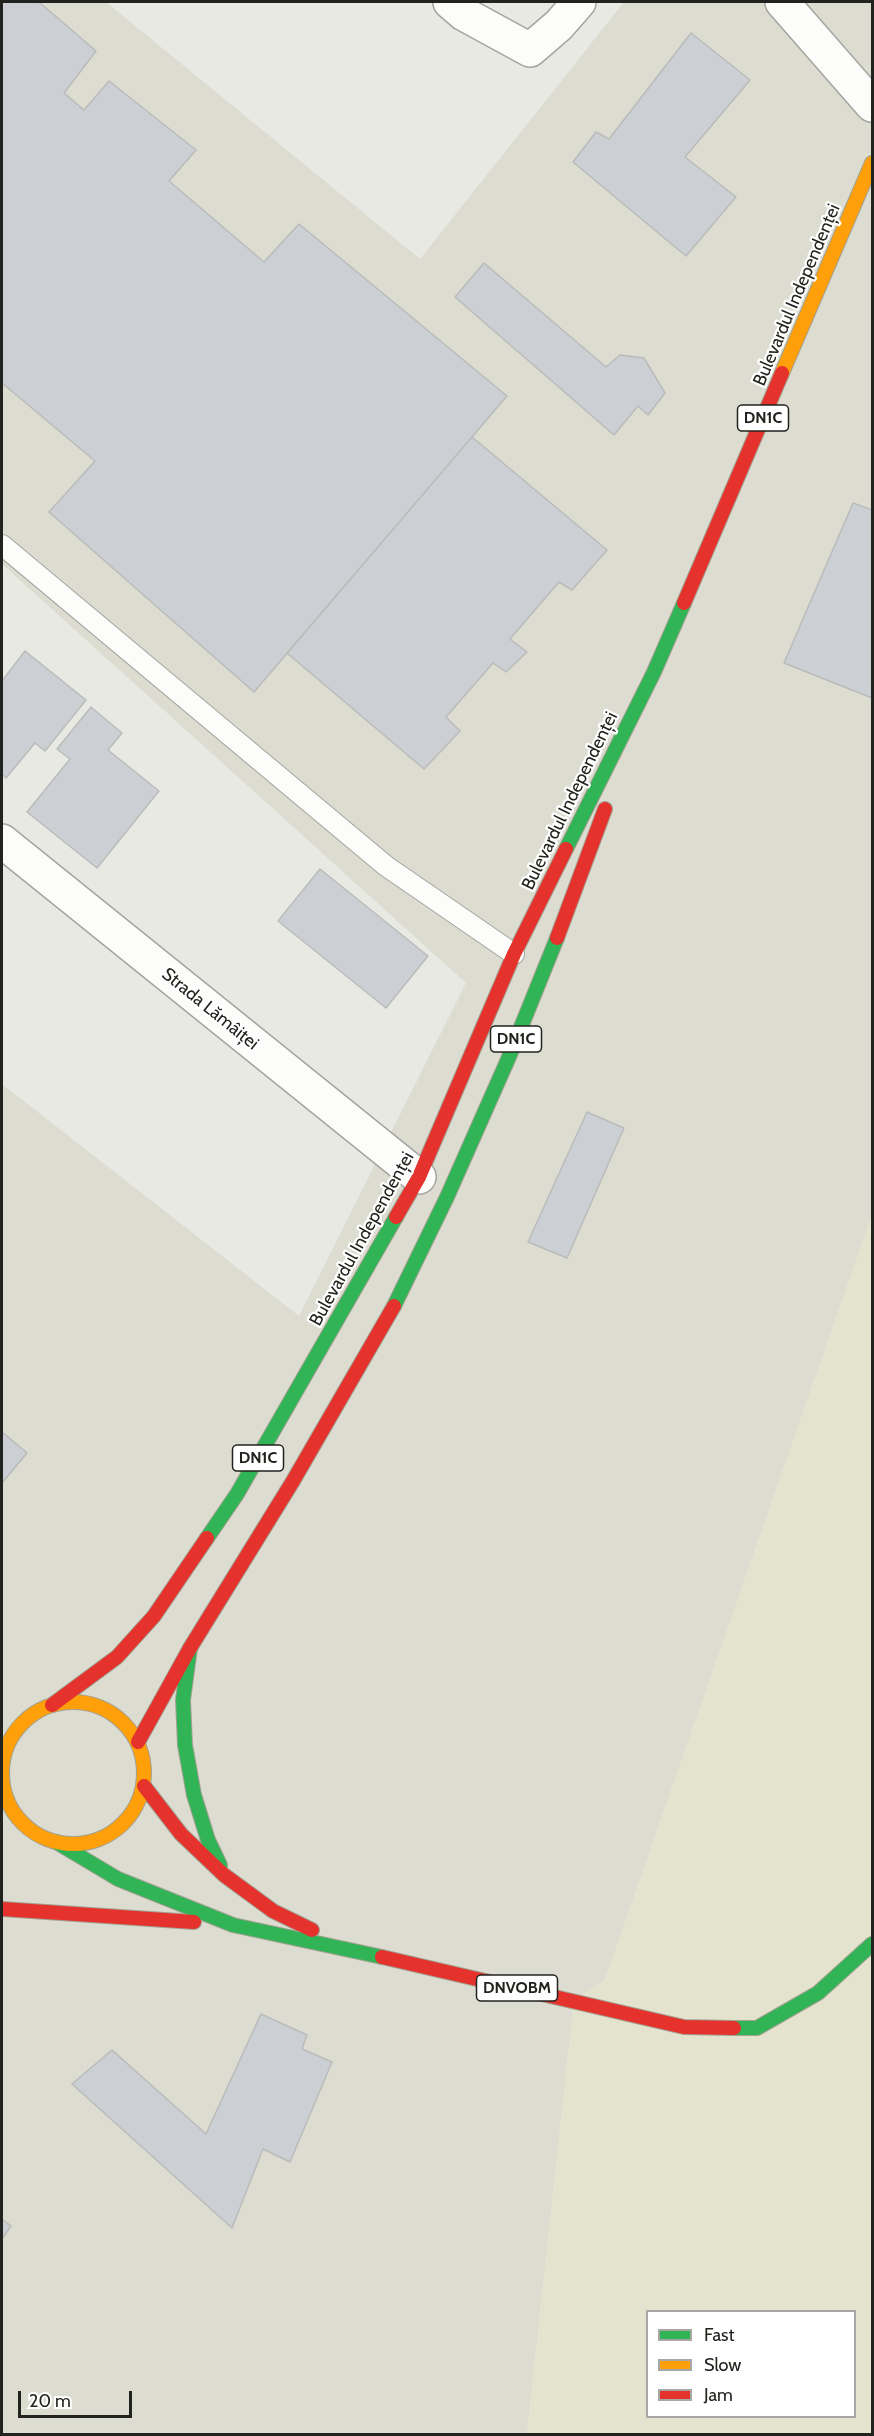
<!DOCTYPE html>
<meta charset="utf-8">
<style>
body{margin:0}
#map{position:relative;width:874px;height:2436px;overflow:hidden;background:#e9e9e4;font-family:Cabin,sans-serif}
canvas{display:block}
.frame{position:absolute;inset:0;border:3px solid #22221e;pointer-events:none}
.legend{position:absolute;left:646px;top:2310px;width:210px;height:108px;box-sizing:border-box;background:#fff;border:2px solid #a7a7a5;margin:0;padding:8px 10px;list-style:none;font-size:18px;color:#22221e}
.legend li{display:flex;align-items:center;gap:12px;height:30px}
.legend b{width:30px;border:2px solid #a7a7a5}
.scale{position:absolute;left:18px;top:2391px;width:114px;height:27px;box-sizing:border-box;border:3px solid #22221e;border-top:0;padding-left:8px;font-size:18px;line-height:21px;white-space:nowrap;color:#22221e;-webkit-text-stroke:4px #fff;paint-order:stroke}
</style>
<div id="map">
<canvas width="874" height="2436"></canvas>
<div class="frame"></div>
<ul class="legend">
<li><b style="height:8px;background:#30b455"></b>Fast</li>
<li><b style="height:8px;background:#ff9f0a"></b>Slow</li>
<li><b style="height:8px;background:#e5322d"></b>Jam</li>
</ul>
<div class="scale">20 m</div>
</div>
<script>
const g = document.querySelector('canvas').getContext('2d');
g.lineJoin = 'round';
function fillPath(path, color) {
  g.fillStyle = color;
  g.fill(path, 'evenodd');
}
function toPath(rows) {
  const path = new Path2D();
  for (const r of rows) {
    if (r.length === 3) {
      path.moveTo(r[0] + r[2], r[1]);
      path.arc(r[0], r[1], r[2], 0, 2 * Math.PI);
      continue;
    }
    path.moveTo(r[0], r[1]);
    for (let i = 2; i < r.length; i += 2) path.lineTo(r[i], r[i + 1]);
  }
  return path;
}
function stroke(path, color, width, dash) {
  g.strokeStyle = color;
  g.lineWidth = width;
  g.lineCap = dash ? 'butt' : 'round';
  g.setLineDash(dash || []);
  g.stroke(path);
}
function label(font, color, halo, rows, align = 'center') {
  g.font = font + ' Cabin,sans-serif';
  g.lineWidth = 4.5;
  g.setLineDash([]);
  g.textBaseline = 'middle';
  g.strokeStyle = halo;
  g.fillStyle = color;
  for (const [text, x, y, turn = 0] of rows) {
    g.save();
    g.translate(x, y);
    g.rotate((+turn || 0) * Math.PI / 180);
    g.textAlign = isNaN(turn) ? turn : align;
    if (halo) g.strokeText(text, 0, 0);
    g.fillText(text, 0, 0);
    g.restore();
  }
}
fillPath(toPath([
 [2,2,106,2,420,259,624,2,872,2,872,1215,605,1980,574,2000,527,2434,2,2434,2,1084,299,1316,466,983,2,564]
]), '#dddcd1');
fillPath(toPath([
 [872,1215,872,2434,527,2434,574,1999,605,1980],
 [648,2312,854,2312,854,2416,648,2416]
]), '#e4e3ce');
const building = toPath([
 [2,2,39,2,96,51,64,93,84,110,109,81,196,150,169,181,264,262,299,224,507,396,254,692,49,512,95,461,2,383,2,2],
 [691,33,750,80,685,157,736,197,686,256,573,162,596,132,609,139,691,33],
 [484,263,606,367,620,355,644,358,665,393,648,415,638,406,614,435,455,297,484,263],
 [472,437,607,550,572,590,559,582,510,639,527,652,506,672,493,663,446,717,460,731,424,769,287,653,472,437],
 [853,503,872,510,872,698,784,663,853,503],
 [25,651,86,700,45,751,35,743,6,778,2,774,2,681,25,651],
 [91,707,122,733,108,750,159,791,97,868,27,812,70,759,57,749,91,707],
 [320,869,428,956,386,1008,278,921,320,869],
 [587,1112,624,1128,567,1258,528,1242,587,1112],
 [2,1432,27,1453,2,1483,2,1432],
 [261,2014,307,2035,302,2049,332,2062,290,2162,263,2149,232,2228,72,2084,112,2050,206,2134,261,2014],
 [2,2219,11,2226,2,2239,2,2219]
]);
fillPath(building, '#ccd0d4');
stroke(building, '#babbba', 1.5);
const lane = toPath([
 [2,545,386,866,514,954]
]);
const street = toPath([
 [450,2,464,14,530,50,559,25,579,2],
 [782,2,872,105],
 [2,841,419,1177]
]);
const fast = toPath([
 [566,849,654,672,684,603],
 [394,1306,447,1197,509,1057,557,938],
 [207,1538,237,1494,396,1217],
 [190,1648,183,1700,185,1745,194,1795,208,1840,220,1865],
 [56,1842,118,1879,233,1925,382,1957],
 [734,2028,757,2028,818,1993,872,1944]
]);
const slow = toPath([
 [782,373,872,163],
 [73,1773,71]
]);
const jam = toPath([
 [684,603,782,373],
 [557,938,605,809],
 [396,1217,419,1177,514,954,566,849],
 [52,1705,117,1657,154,1616,207,1538],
 [138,1742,190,1648,293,1481,394,1306],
 [144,1786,181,1834,224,1875,273,1911,312,1930],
 [2,1909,194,1922],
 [382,1957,684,2027,734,2028]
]);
stroke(lane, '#a4a4a0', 22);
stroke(street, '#a4a4a0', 36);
stroke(fast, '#a2a192', 16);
stroke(slow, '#a2a192', 16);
stroke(jam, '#a2a192', 16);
stroke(lane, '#fcfcfb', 20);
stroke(street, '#fcfcfb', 33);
stroke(fast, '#30b455', 14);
stroke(slow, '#ff9f0a', 14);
stroke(jam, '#e5322d', 14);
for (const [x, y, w] of [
 [763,418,51],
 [516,1039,51],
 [258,1458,51],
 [517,1988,81]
]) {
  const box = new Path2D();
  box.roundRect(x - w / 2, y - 13, w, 26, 4.5);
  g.fillStyle = '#fff';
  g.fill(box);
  stroke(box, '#22221e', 1.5);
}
label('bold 16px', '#22221e', null, [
 ["DN1C",763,418],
 ["DN1C",516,1039],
 ["DN1C",258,1458],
 ["DNVOBM",517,1988]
]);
label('18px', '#22221e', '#fff', [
 ["Bulevardul Independenței",797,295,-67],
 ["Bulevardul Independenței",570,801,-64],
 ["Strada Lămâiței",210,1009,39],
 ["Bulevardul Independenței",362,1239,-61]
]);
</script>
